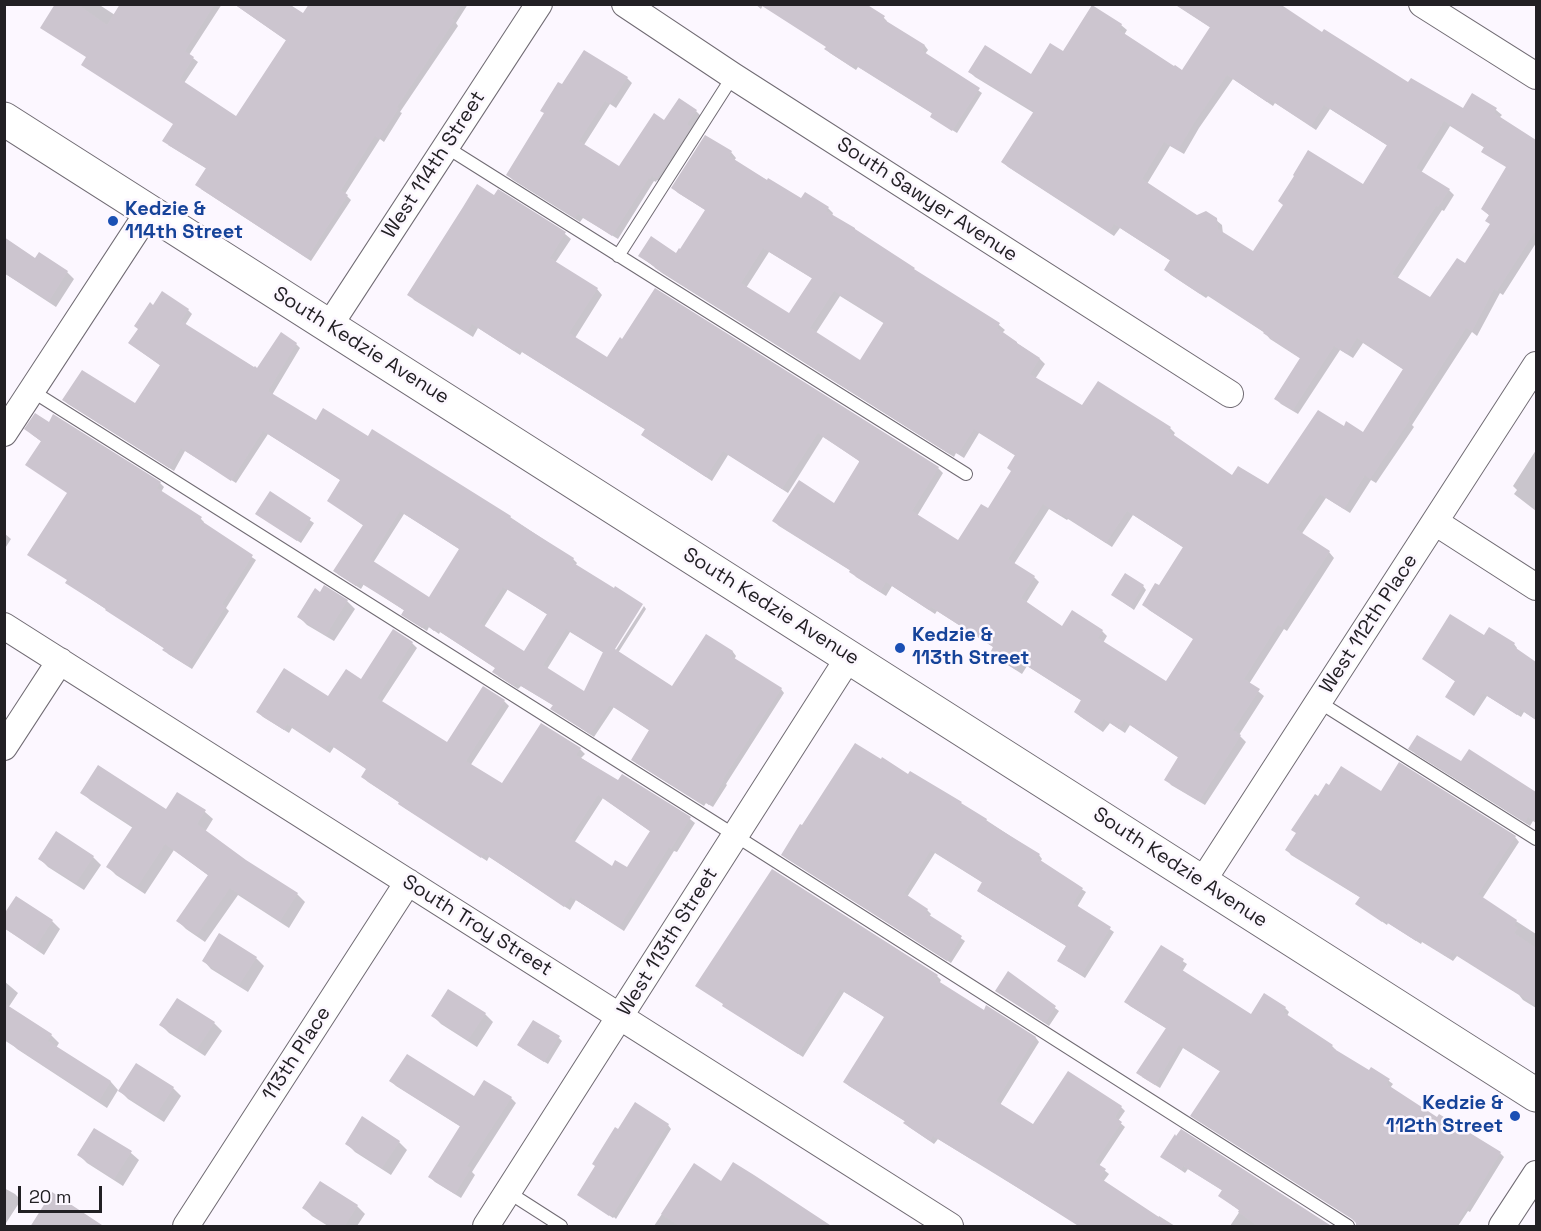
<!DOCTYPE html>
<style>
body{margin:0}
#map{position:relative;width:1541px;height:1231px;overflow:hidden;background:#fcf7ff;font-family:"Space Grotesk",sans-serif}
canvas{display:block}
.frame{position:absolute;inset:0;border:6px solid #222024;pointer-events:none}
.scale{position:absolute;left:18px;top:1186px;width:84px;height:27px;box-sizing:border-box;border:3px solid #222024;border-top:0;padding-left:8px;font-size:18px;line-height:21px;white-space:nowrap;color:#222024;-webkit-text-stroke:4px #fcf7ff;paint-order:stroke}
</style>
<div id="map">
<canvas width="1541" height="1231"></canvas>
<div class="frame"></div>
<div class="scale">20 m</div>
</div>
<script>
const g = document.querySelector('canvas').getContext('2d');
g.lineJoin = 'round';
function fillPath(path, color) {
  g.fillStyle = color;
  g.fill(path, 'evenodd');
}
function toPath(rows) {
  const path = new Path2D();
  for (const r of rows) {
    path.moveTo(r[0], r[1]);
    for (let i = 2; i < r.length; i += 2) path.lineTo(r[i], r[i + 1]);
  }
  return path;
}
function stroke(path, color, width, dash) {
  g.strokeStyle = color;
  g.lineWidth = width;
  g.lineCap = dash ? 'butt' : 'round';
  g.setLineDash(dash || []);
  g.stroke(path);
}
function label(font, color, halo, rows, align = 'center') {
  g.font = font + ' "Space Grotesk",sans-serif';
  g.lineWidth = 5;
  g.setLineDash([]);
  g.textBaseline = 'middle';
  g.strokeStyle = halo;
  g.fillStyle = color;
  for (const [text, x, y, turn = 0] of rows) {
    g.save();
    g.translate(x, y);
    g.rotate((+turn || 0) * Math.PI / 180);
    g.textAlign = isNaN(turn) ? turn : align;
    if (halo) g.strokeText(text, 0, 0);
    g.fillText(text, 0, 0);
    g.restore();
  }
}
fillPath(toPath([
 [57,4,98,4,115,15,146,4,222,4,189,55,198,62,184,83,236,118,287,41,234,4,287,4,303,15,310,4,468,4,456,23,458,26,400,112,402,113,384,142,380,139,345,194,351,200,311,261,201,189,207,169,168,145,175,124,87,58],
 [755,4,863,4,884,18,887,21,886,23,925,46,928,50,925,54,982,93,957,133,936,120,933,114,858,67,856,70,830,53,826,49,828,47,763,5,761,9],
 [1174,4,1277,4,1322,34,1409,84,1463,110,1473,95,1496,110,1502,115,1499,118,1536,142,1536,178,1490,154,1485,148,1450,126,1421,173,1449,190,1454,195,1444,211,1442,210,1397,279,1431,299,1466,265,1491,225,1490,216,1482,209,1493,193,1536,222,1536,243,1503,295,1500,293,1477,336,1472,332,1412,425,1414,427,1376,483,1371,480,1350,513,1326,498,1301,535,1329,552,1334,558,1287,631,1284,629,1249,684,1264,696,1239,735,1246,742,1205,805,1171,785,1166,779,1179,758,1130,725,1125,733,1110,723,1103,732,1081,717,1075,712,1082,701,1027,666,1022,674,997,658,992,653,995,648,937,611,935,614,892,586,886,596,856,577,851,571,779,526,774,521,834,505,861,462,823,437,788,493,728,455,712,481,649,440,646,430,522,352,520,355,478,328,473,337,414,300,409,294,495,198,498,191,565,234,571,239,555,263,597,289,602,295,575,338,608,360,938,468,943,473,917,516,958,542,989,510,1013,472,1016,456,979,433,964,458,956,453,954,457,662,273,640,256,677,255,707,211,678,193,673,188,731,152,736,158,734,161,801,200,828,208,833,213,832,216,918,273,999,325,1005,330,1002,333,1040,359,1045,364,1035,379,1082,407,1170,428,1175,433,1173,436,1232,478,1268,486,1344,428,1363,434,1404,370,1363,343,1353,358,1340,350,1298,414,1281,404,1276,399,1301,359,1270,339,1265,333,1208,296,1206,298,1171,275,1166,270,1171,261,1120,228,1114,236,1008,167,1003,162,1034,113,975,77,970,72,1031,76,1063,53,1121,25,1127,30,1124,35,1182,72,1211,28],
 [1233,79,1273,106,1275,103,1316,130,1330,109,1388,146,1364,186,1253,253,1223,234,1222,225,1216,220,1197,216,1147,184,1170,146,1184,154,1199,128],
 [769,252,813,279,790,315,746,288],
 [840,296,885,324,860,362,816,333],
 [1049,509,1067,520,1068,519,1112,547,1133,515,1184,548,1159,587,1144,604,1149,610,1195,640,1167,683,1103,643,1107,636,1102,631,1063,628,1026,603,1039,582,1034,577,1014,564],
 [627,78,632,83,616,108,610,104,584,145,620,168,665,122,696,111,701,116,662,183,657,180,656,182,654,181,618,239,583,218,580,222,513,180,508,175,562,86],
 [4,239,36,260,67,272,74,279,56,307,4,273],
 [154,307,188,310,192,314,185,325,258,370,296,344,300,348,272,395,316,422,369,438,510,517,573,559,577,563,575,566,610,654,612,656,644,606,646,609,618,653,673,688,706,636,733,652,736,656,734,660,781,689,784,693,726,784,727,785,713,807,706,803,704,806,636,763,650,731,614,707,594,737,556,712,554,706,521,686,518,689,498,676,497,669,440,632,439,634,429,627,427,631,407,618,405,611,364,584,361,589,339,575,335,571,364,526,329,501,342,481,268,434,236,483,185,451,174,471,68,404,64,400,136,405,161,366,129,343],
 [404,514,461,550,430,600,373,563],
 [508,589,548,615,524,653,484,627],
 [570,632,604,653,585,693,547,669],
 [30,433,160,483,164,487,161,492,201,519,204,522,203,524,256,560,226,608,229,611,192,669,168,654,165,649,67,583,68,493,42,442],
 [1536,450,1536,511,1514,494,1517,490,1513,486],
 [270,494,314,523,301,543,261,517],
 [4,533,11,539,4,550],
 [1143,586,1146,590,1134,610,1113,595],
 [320,594,347,601,355,609,334,641,307,625,299,617],
 [1485,637,1514,644,1517,648,1516,650,1536,664,1536,720,1524,712,1521,717,1487,696,1474,716,1451,700,1456,682,1424,659],
 [412,643,417,648,381,703,448,744,504,701,509,706,470,766,502,785,580,749,585,754,581,758,619,782,623,776,690,819,695,823,677,852,674,851,624,931,576,900,570,910,489,857,487,861,405,808,400,803,368,782,363,777,368,770,334,747,330,753,292,728,289,733,263,717,258,712,329,698,362,681],
 [603,798,651,832,628,869,612,868,574,843],
 [1469,751,1536,793,1536,823,1533,821,1530,826,1414,753,1461,763],
 [909,776,986,820,1039,855,1042,859,1040,862,1086,892,1077,907,1114,932,1085,978,1063,964,1068,947,982,894,978,891,983,883,935,853,907,897,927,910,931,914,929,917,965,941,951,963,786,858],
 [82,792,167,811,177,794,205,812,213,819,205,832,245,861,297,894,305,902,289,928,238,895,205,942,186,929,178,921,209,876,174,850,145,894,116,875,108,867,133,828,90,800],
 [1381,793,1515,837,1519,842,1482,899,1536,934,1536,1008,1523,1000,1519,995,1457,956,1453,961,1422,942,1421,944,1388,923,1387,925,1357,904,1361,898,1291,855,1287,850],
 [93,857,101,865,84,890,48,867,40,859],
 [52,921,60,929,44,955,4,928],
 [1161,947,1187,964,1182,972,1252,1016,1265,995,1285,1008,1289,1012,1287,1016,1332,1046,1336,1050,1335,1051,1370,1072,1371,1069,1389,1081,1393,1084,1390,1088,1437,1119,1440,1116,1500,1153,1504,1157,1470,1212,1468,1211,1458,1226,1358,1226,1355,1221,1221,1072,1183,1048,1160,1088,1142,1077,1167,1029,1130,1006,1126,1002],
 [256,958,264,966,248,992,211,969,204,961],
 [1008,973,1059,1011,1049,1026,997,991],
 [937,976,941,980,939,984,984,1012,987,1007,1036,1038,1039,1042,1000,1105,1034,1127,1121,1107,1125,1111,1118,1121,1125,1127,1099,1166,1109,1174,1103,1182,1158,1218,1159,1216,1175,1226,1080,1226,938,1139,934,1144,909,1127,905,1123,906,1122,849,1086,845,1082,885,1017,844,992,803,1057,728,1009,725,1004],
 [4,981,18,993,4,1014],
 [485,1014,493,1022,477,1047,441,1024,433,1016],
 [214,1023,222,1031,205,1056,169,1033,161,1025],
 [51,1035,59,1043,56,1048,111,1082,118,1090,107,1108,17,1049,9,1041],
 [559,1038,562,1041,548,1064,522,1048],
 [391,1081,474,1098,511,1098,516,1103,472,1172,475,1175,461,1198,435,1182,430,1177,461,1127,396,1086],
 [173,1088,181,1096,164,1122,128,1099,120,1091],
 [668,1125,671,1129,616,1219,614,1217,613,1218,579,1195,618,1131],
 [399,1142,407,1150,391,1175,355,1152,347,1144],
 [131,1153,139,1160,123,1186,87,1163,79,1155],
 [1162,1157,1331,1226,1230,1226,1240,1211,1220,1196,1223,1191,1188,1169,1185,1173],
 [694,1165,722,1183,830,1226,654,1226],
 [4,1188,15,1194,21,1200,6,1223,4,1222],
 [357,1206,365,1214,357,1226,328,1226,312,1216,304,1208]
]), '#0003');
fillPath(toPath([
 [55,4,77,4,107,25,120,4,215,4,185,51,194,57,180,79,236,116,286,40,234,4,289,4,303,13,309,4,462,4,452,19,455,20,397,107,399,108,379,139,375,136,341,190,348,195,307,258,195,185,206,168,162,141,173,124,81,65,86,57,40,28],
 [759,4,866,4,885,16,883,19,925,45,922,50,924,51,924,52,980,88,952,131,930,117,932,113,854,64,852,67,824,49,826,47],
 [1175,4,1280,4,1322,32,1324,29,1408,82,1411,78,1463,108,1472,93,1497,108,1494,113,1536,140,1536,230,1497,291,1494,289,1472,331,1466,328,1408,419,1410,420,1370,479,1365,475,1344,509,1320,494,1296,529,1330,551,1281,627,1278,625,1244,679,1260,689,1233,730,1241,735,1199,801,1164,780,1178,757,1124,721,1119,729,1104,719,1098,728,1074,712,1081,700,1021,662,1016,670,990,653,993,647,931,607,929,610,886,582,880,592,849,572,850,570,772,521,799,480,834,503,859,462,859,461,818,433,782,489,723,451,706,477,641,435,645,429,516,348,514,351,472,324,467,332,407,295,463,207,477,184,494,195,498,189,566,232,550,258,598,288,569,333,607,357,620,337,622,339,655,288,939,467,912,511,958,540,981,504,988,508,1011,471,1007,468,1015,455,974,429,958,454,950,449,948,453,655,268,654,266,638,256,651,236,676,253,679,248,680,249,705,210,671,188,705,135,732,151,729,156,767,180,768,178,801,198,805,192,829,207,826,211,855,228,855,229,915,268,914,269,1000,323,997,328,1017,342,1017,343,1040,358,1030,374,1082,405,1098,381,1171,427,1168,431,1232,475,1238,466,1268,484,1318,410,1344,426,1346,421,1363,432,1403,369,1357,338,1347,354,1334,346,1293,410,1274,399,1300,358,1263,333,1264,332,1202,291,1200,294,1164,270,1170,260,1114,224,1109,232,1001,162,1034,111,968,72,985,45,1031,74,1050,43,1063,51,1092,5,1122,24,1119,30,1174,66,1175,65,1182,70,1210,27],
 [1227,75,1267,102,1269,99,1311,126,1324,105,1387,145,1363,184,1308,150,1293,175,1294,176,1278,201,1283,205,1253,251,1218,229,1217,218,1206,211,1197,215,1142,179,1164,142,1178,150,1194,123],
 [1444,121,1484,147,1481,152,1506,167,1481,209,1489,215,1485,221,1490,224,1465,263,1457,258,1430,297,1392,274,1436,206,1438,207,1450,189,1416,168],
 [763,248,812,278,789,313,741,283],
 [834,291,884,322,860,360,810,328],
 [1043,504,1061,516,1062,514,1106,543,1127,511,1183,547,1159,585,1155,583,1142,605,1193,639,1166,681,1098,638,1103,630,1072,610,1062,626,1021,598,1035,576,1008,559],
 [584,50,628,77,610,104,605,101,579,141,619,166,654,113,664,120,679,98,697,110,687,124,691,127,657,179,652,176,650,179,649,178,612,236,578,214,575,218,506,175,544,113,540,111,558,82,562,84],
 [4,237,35,258,39,252,68,271,49,301,4,273],
 [162,291,189,309,181,321,254,367,255,366,257,368,281,332,297,343,268,391,316,420,323,408,368,436,372,429,511,516,510,518,574,558,572,562,614,588,615,586,643,604,615,649,672,686,706,634,733,651,731,656,782,688,723,779,724,780,709,805,702,800,700,803,631,760,649,730,610,705,590,734,550,709,553,705,516,683,514,686,492,672,495,668,436,629,434,631,425,624,422,628,401,615,404,610,359,582,356,586,333,571,363,525,327,501,340,480,263,431,231,481,181,448,169,468,62,400,82,370,135,403,160,365,128,343,138,329,134,326,150,302,153,305],
 [400,511,459,549,429,597,370,559],
 [503,587,547,614,524,651,480,623],
 [566,629,603,652,584,691,543,665],
 [35,413,49,422,53,414,161,482,157,488,202,517,200,520,253,555,222,604,226,606,188,666,162,650,164,648,105,610,106,609,65,583,67,580,27,555,67,493,25,465,41,441,24,429],
 [270,491,311,518,297,541,255,514],
 [1125,573,1144,585,1130,607,1111,595],
 [324,585,348,600,326,635,297,617,315,588,320,592],
 [1450,614,1484,635,1489,627,1515,643,1513,646,1536,662,1536,720,1520,709,1517,715,1483,693,1470,713,1445,697,1455,681,1422,659],
 [393,629,413,642,377,698,447,742,483,686,505,700,466,761,502,783,541,723,581,748,576,755,618,780,622,774,691,817,671,849,669,847,619,927,571,897,564,907,484,853,481,858,398,804,399,802,361,777,366,769,329,744,325,749,287,724,284,730,256,712,284,668,328,696,346,669,361,679],
 [598,795,650,831,627,867,615,860,612,866,570,838],
 [1417,735,1461,761,1469,749,1536,792,1536,822,1528,817,1525,822,1408,749],
 [855,743,881,759,882,757,908,774,910,771,962,802,961,803,987,819,986,821,1040,854,1037,858,1083,888,1073,903,1111,927,1081,975,1057,961,1066,946,977,891,982,882,931,850,904,893,928,909,926,913,962,936,947,961,781,855,800,824,802,825],
 [1399,762,1516,836,1478,894,1517,920,1514,925,1518,928,1514,933,1536,948,1536,1005,1452,952,1449,958,1417,938,1416,941,1383,920,1382,922,1355,904,1360,897,1285,850,1296,833,1291,830,1315,794,1318,796,1326,783,1329,785,1341,766,1381,791],
 [98,765,166,809,177,792,206,810,197,824,246,860,298,893,280,921,230,888,197,935,176,921,208,875,165,844,137,887,106,867,133,826,80,793],
 [56,831,94,856,76,883,38,859],
 [772,869,938,975,935,979,984,1010,986,1005,1036,1037,996,1101,1033,1124,1068,1071,1122,1106,1115,1117,1122,1122,1095,1162,1106,1169,1100,1178,1174,1227,1080,1227,974,1160,974,1161,933,1136,930,1141,903,1123,905,1121,843,1082,884,1017,840,989,798,1054,722,1006,723,1004,695,986],
 [16,896,53,920,35,948,4,928,4,914],
 [219,933,257,957,239,985,202,961],
 [1161,945,1184,959,1179,968,1251,1014,1264,993,1286,1007,1283,1012,1333,1045,1331,1047,1369,1070,1371,1067,1390,1079,1387,1083,1388,1085,1437,1117,1439,1114,1501,1152,1455,1227,1356,1227,1356,1223,1352,1219,1190,1116,1220,1071,1179,1045,1155,1085,1136,1073,1166,1028,1124,1002],
 [1008,971,1056,1006,1045,1023,995,991],
 [448,989,486,1013,468,1040,431,1016],
 [177,998,215,1022,197,1049,159,1025],
 [4,1003,52,1034,48,1041,111,1081,99,1101,4,1040],
 [533,1020,560,1036,544,1062,517,1045],
 [407,1054,474,1096,484,1080,512,1097,467,1166,471,1168,455,1194,428,1177,460,1126,389,1081],
 [136,1063,174,1087,156,1115,118,1091],
 [635,1102,669,1124,612,1216,610,1214,609,1216,577,1195,595,1166,592,1164,615,1127,618,1129],
 [362,1116,400,1141,382,1168,345,1144],
 [94,1128,132,1151,114,1179,77,1155],
 [1181,1129,1333,1227,1259,1227,1238,1212,1239,1210,1218,1196,1222,1190,1183,1166,1181,1170,1160,1157,1175,1134,1176,1136],
 [733,1162,754,1175,833,1227,681,1227,661,1214,694,1163,721,1181],
 [320,1181,358,1205,344,1227,331,1227,302,1208],
 [52,1192,105,1227,30,1227]
]), '#ccc5cf');
const lane = toPath([
 [446,147,966,474],
 [618,256,733,76],
 [32,391,736,836,1348,1226],
 [1319,702,1536,839],
 [508,1192,561,1226]
]);
const street = toPath([
 [625,4,733,76,1230,394],
 [1422,4,1536,76],
 [329,326,539,4],
 [4,433,149,211],
 [1435,522,1536,587],
 [4,626,950,1226],
 [4,747,60,661],
 [1202,882,1536,365],
 [186,1226,408,882],
 [486,1226,849,657],
 [1502,1226,1536,1174]
]);
const secondary = toPath([
 [4,119,1536,1095]
]);
stroke(lane, '#706b73', 14);
stroke(street, '#706b73', 28);
stroke(secondary, '#706b73', 35);
stroke(lane, '#fff', 12);
stroke(street, '#fff', 26);
stroke(secondary, '#fff', 33);
for (const [x, y, r, color] of [
 [113,221,6,"#1a4fb4"],
 [900,648,6,"#1a4fb4"],
 [1515,1116,6,"#1a4fb4"]
]) {
  const dot = new Path2D();
  dot.arc(x, y, r, 0, 2 * Math.PI);
  g.fillStyle = color;
  g.fill(dot);
  stroke(dot, '#fcf7ff', 2);
}
label('20px', '#222024', '#fcf7ff', [
 ["West 114th Street",434,165,-57],
 ["South Sawyer Avenue",927,200,33],
 ["South Kedzie Avenue",361,346,32],
 ["South Kedzie Avenue",771,607,32],
 ["West 112th Place",1369,624,-57],
 ["South Kedzie Avenue",1180,868,33],
 ["South Troy Street",477,926,32],
 ["West 113th Street",668,942,-58],
 ["113th Place",297,1054,-57]
]);
label('bold 20px', '#164399', '#fcf7ff', [
 ["Kedzie &",125,210],
 ["114th Street",125,233],
 ["Kedzie &",912,636],
 ["113th Street",912,659],
 ["Kedzie &",1503,1104,"right"],
 ["112th Street",1503,1127,"right"]
], 'left');
</script>
